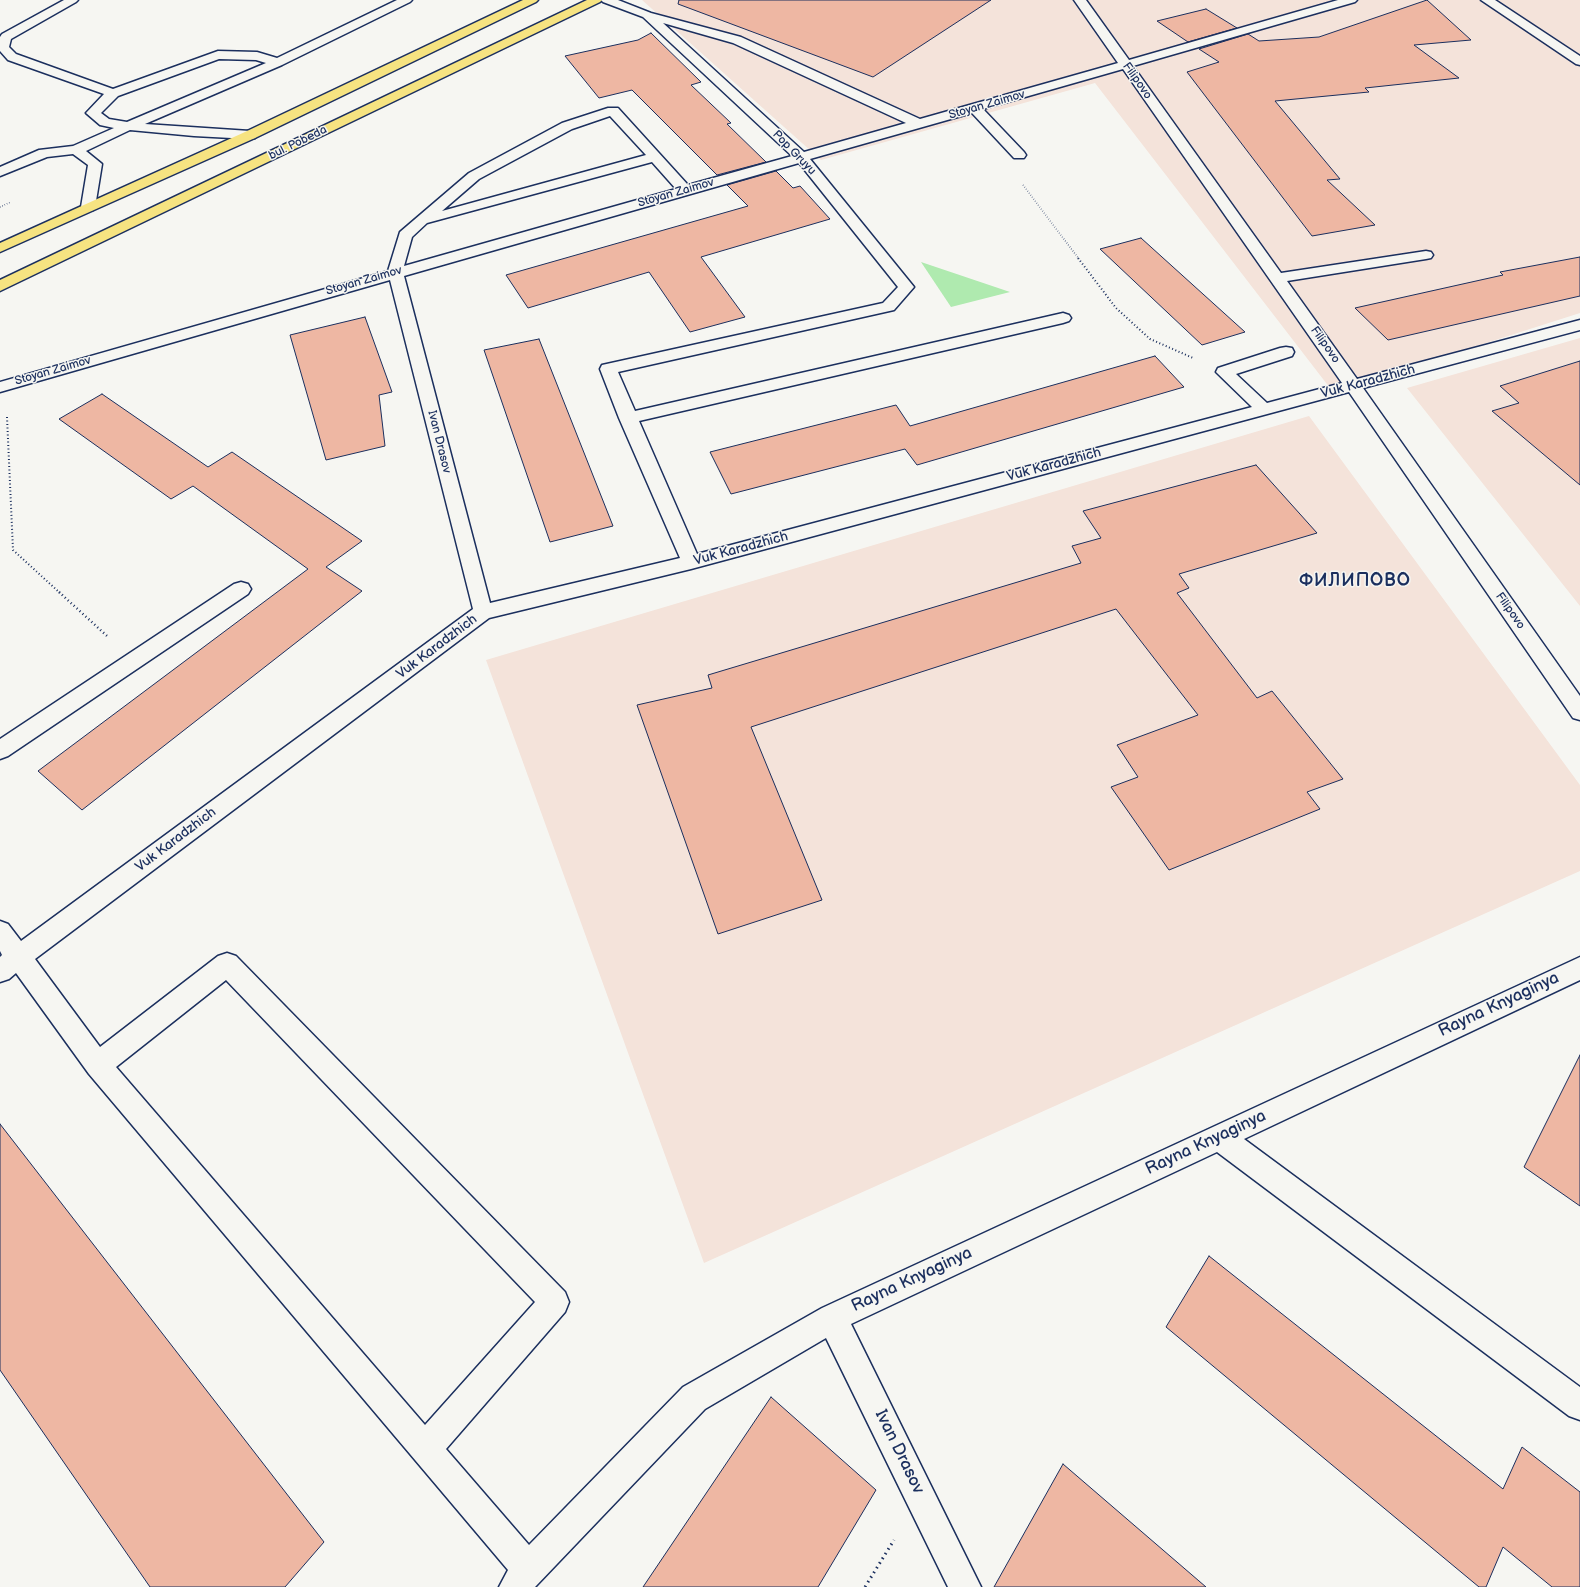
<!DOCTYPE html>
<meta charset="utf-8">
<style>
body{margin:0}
canvas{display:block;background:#f6f6f2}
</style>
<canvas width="1580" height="1587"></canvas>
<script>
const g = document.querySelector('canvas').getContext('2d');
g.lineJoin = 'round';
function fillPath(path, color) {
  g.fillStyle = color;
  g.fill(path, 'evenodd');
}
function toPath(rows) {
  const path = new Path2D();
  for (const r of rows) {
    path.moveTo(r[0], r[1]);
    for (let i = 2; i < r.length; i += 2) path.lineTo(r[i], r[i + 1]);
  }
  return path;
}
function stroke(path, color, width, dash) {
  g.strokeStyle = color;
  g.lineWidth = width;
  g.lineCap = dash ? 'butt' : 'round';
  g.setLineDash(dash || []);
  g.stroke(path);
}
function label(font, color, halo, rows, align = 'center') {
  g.font = font + ' "Balsamiq Sans",sans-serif';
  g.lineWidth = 3;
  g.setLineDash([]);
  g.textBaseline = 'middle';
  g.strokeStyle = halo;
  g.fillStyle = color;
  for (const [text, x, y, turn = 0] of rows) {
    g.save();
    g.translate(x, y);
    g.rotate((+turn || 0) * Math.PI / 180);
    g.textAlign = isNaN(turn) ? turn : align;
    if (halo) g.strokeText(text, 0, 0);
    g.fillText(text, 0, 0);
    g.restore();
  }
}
fillPath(toPath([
 [642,0,1580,0,1580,313,1333,392,1095,83,821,160],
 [1580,338,1580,606,1407,388],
 [1309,416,1580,785,1580,871,704,1263,486,660]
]), '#f4e3da');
fillPath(toPath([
 [921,262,1010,292,951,307]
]), '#afeaaf');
const building = toPath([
 [679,0,991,0,873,77,678,4,679,0],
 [1427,0,1471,40,1414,45,1459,78,1365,88,1369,92,1275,101,1340,179,1327,180,1375,225,1312,236,1187,72,1219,62,1199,49,1248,34,1259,41,1319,37,1427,0],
 [1206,9,1237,28,1188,42,1157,21,1206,9],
 [651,33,701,82,691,85,731,123,727,124,766,162,717,175,632,90,599,98,565,56,638,40,651,33],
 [776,171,793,188,800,186,830,219,701,257,745,317,690,332,649,272,528,308,506,275,748,206,727,185,776,171],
 [1141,238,1245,332,1202,345,1100,249,1141,238],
 [1580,257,1580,296,1388,340,1355,308,1503,275,1500,272,1580,257],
 [365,317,392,392,379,395,385,446,326,460,290,335,365,317],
 [539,339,613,526,550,542,484,350,539,339],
 [1155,356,1184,387,917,465,905,449,731,494,710,452,896,405,910,426,1155,356],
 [1580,361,1580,485,1492,411,1519,403,1500,386,1580,361],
 [102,394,208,467,232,452,362,541,326,567,362,591,82,810,38,771,308,569,193,486,171,499,59,419,102,394],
 [1256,465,1317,533,1179,574,1189,588,1177,593,1257,698,1272,691,1343,779,1307,792,1320,809,1169,870,1111,787,1138,777,1117,745,1198,715,1116,609,751,727,822,900,718,934,637,705,712,688,708,675,1081,563,1072,546,1101,538,1083,511,1256,465],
 [1580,1055,1580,1206,1524,1167,1580,1055],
 [0,1124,324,1542,285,1587,150,1587,0,1370,0,1124],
 [1209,1256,1503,1489,1522,1447,1580,1492,1580,1587,1552,1587,1503,1547,1486,1587,1479,1587,1166,1327,1209,1256],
 [771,1397,876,1490,818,1587,643,1587,771,1397],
 [1063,1464,1206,1587,994,1587,1063,1464]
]);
fillPath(building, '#eeb7a3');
stroke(building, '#1b2f5e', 1);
const minor = toPath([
 [64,0,78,0,76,2,11,39,9,47,16,54,113,89,218,51,257,52,277,58,397,0,412,0,410,2,282,65,145,124,250,131,255,132,257,135,255,138,250,139,194,136,130,130,86,151,102,164,95,207,93,210,88,211,83,210,81,207,88,165,73,154,47,157,0,176,0,167,39,150,73,146,114,128,100,125,86,113,104,94,8,60,0,51,0,37,2,34,64,0],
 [219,59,256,60,266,63,127,122,109,119,101,113,118,96,219,59],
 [601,0,618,0,651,13,741,37,920,119,1118,63,1074,0,1086,0,1129,60,1338,0,1357,0,1355,2,1133,66,1281,273,1426,251,1431,252,1433,255,1431,258,1426,259,1287,281,1357,379,1580,320,1580,330,1363,388,1580,696,1580,720,1573,718,1349,392,691,569,489,618,35,959,100,1047,218,956,227,953,236,956,565,1292,569,1302,565,1312,446,1449,529,1545,683,1387,822,1308,1580,957,1580,980,1244,1139,1580,1387,1580,1420,1569,1416,1217,1152,851,1324,981,1587,948,1587,826,1338,705,1409,535,1587,499,1587,508,1570,89,1074,16,973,9,979,0,982,0,957,2,955,0,951,0,921,8,924,21,941,473,609,390,280,0,392,0,382,388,271,400,232,469,173,562,123,608,108,618,108,688,185,792,156,643,17,603,2,601,0],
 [663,23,733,43,906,123,804,152,663,23],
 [1123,69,1342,383,1267,403,1236,374,1292,356,1294,352,1292,348,1286,347,1280,348,1218,368,1216,372,1252,407,697,554,639,421,1063,323,1069,321,1071,318,1069,315,1063,313,635,411,618,372,894,310,914,287,810,159,972,113,1014,158,1024,158,1026,155,1024,152,983,109,1123,69],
 [610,116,646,155,442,211,479,179,572,129,610,116],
 [652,162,676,189,404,266,412,237,427,223,652,162],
 [799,163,898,287,883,303,602,365,600,369,619,418,680,558,490,603,404,276,799,163],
 [226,980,535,1302,425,1425,116,1067,226,980],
 [1481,0,1495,0,1580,56,1580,65,1576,64,1481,0],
 [241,582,248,584,251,589,248,594,8,756,0,759,0,739,234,584,241,582]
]);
const major = toPath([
 [523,0,538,0,536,2,255,138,0,252,0,243,245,132,523,0],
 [587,0,602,0,600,2,0,291,0,280,587,0]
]);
stroke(minor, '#1b2f5e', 3);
stroke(major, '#1b2f5e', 3);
stroke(toPath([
 [1023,185,1079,259],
 [0,207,11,202]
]), '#1b2f5e', 1.5, [0.5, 2]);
stroke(toPath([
 [1078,258,1116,308,1150,339,1193,358],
 [7,417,13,550,60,593]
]), '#1b2f5e', 2, [1, 2.5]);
stroke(toPath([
 [59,592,107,636]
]), '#1b2f5e', 2.5, [1, 3]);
stroke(toPath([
 [865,1587,894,1540]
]), '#1b2f5e', 3, [1.5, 4]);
fillPath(minor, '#f6f6f2');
fillPath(major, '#f6e381');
label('12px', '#1b2f5e', '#f6f6f2', [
 ["Filipovo",1137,81,55],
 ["Stoyan Zaimov",987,105,-16],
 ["bul. Pobeda",298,143,-26],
 ["Pop Gruyu",794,153,46],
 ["Stoyan Zaimov",676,193,-16],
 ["Stoyan Zaimov",364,281,-16],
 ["Filipovo",1325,345,55],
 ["Stoyan Zaimov",53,371,-16],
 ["Ivan Drasov",439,442,76],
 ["Filipovo",1510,611,55]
]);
label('14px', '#1b2f5e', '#f6f6f2', [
 ["Vuk Karadzhich",1368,382,-15],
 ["Vuk Karadzhich",1054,465,-15],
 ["Vuk Karadzhich",741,549,-15],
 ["Vuk Karadzhich",437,647,-37],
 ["Vuk Karadzhich",176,840,-37]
]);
label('17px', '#1b2f5e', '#f6f6f2', [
 ["Rayna Knyaginya",1499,1005,-25],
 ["Rayna Knyaginya",1206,1143,-25],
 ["Rayna Knyaginya",912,1280,-25],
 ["Ivan Drasov",899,1452,64]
]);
g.letterSpacing = '1px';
label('bold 18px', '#1b2f5e', '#f6f6f2', [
 ["ФИЛИПОВО",1355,581]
]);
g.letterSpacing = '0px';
</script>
